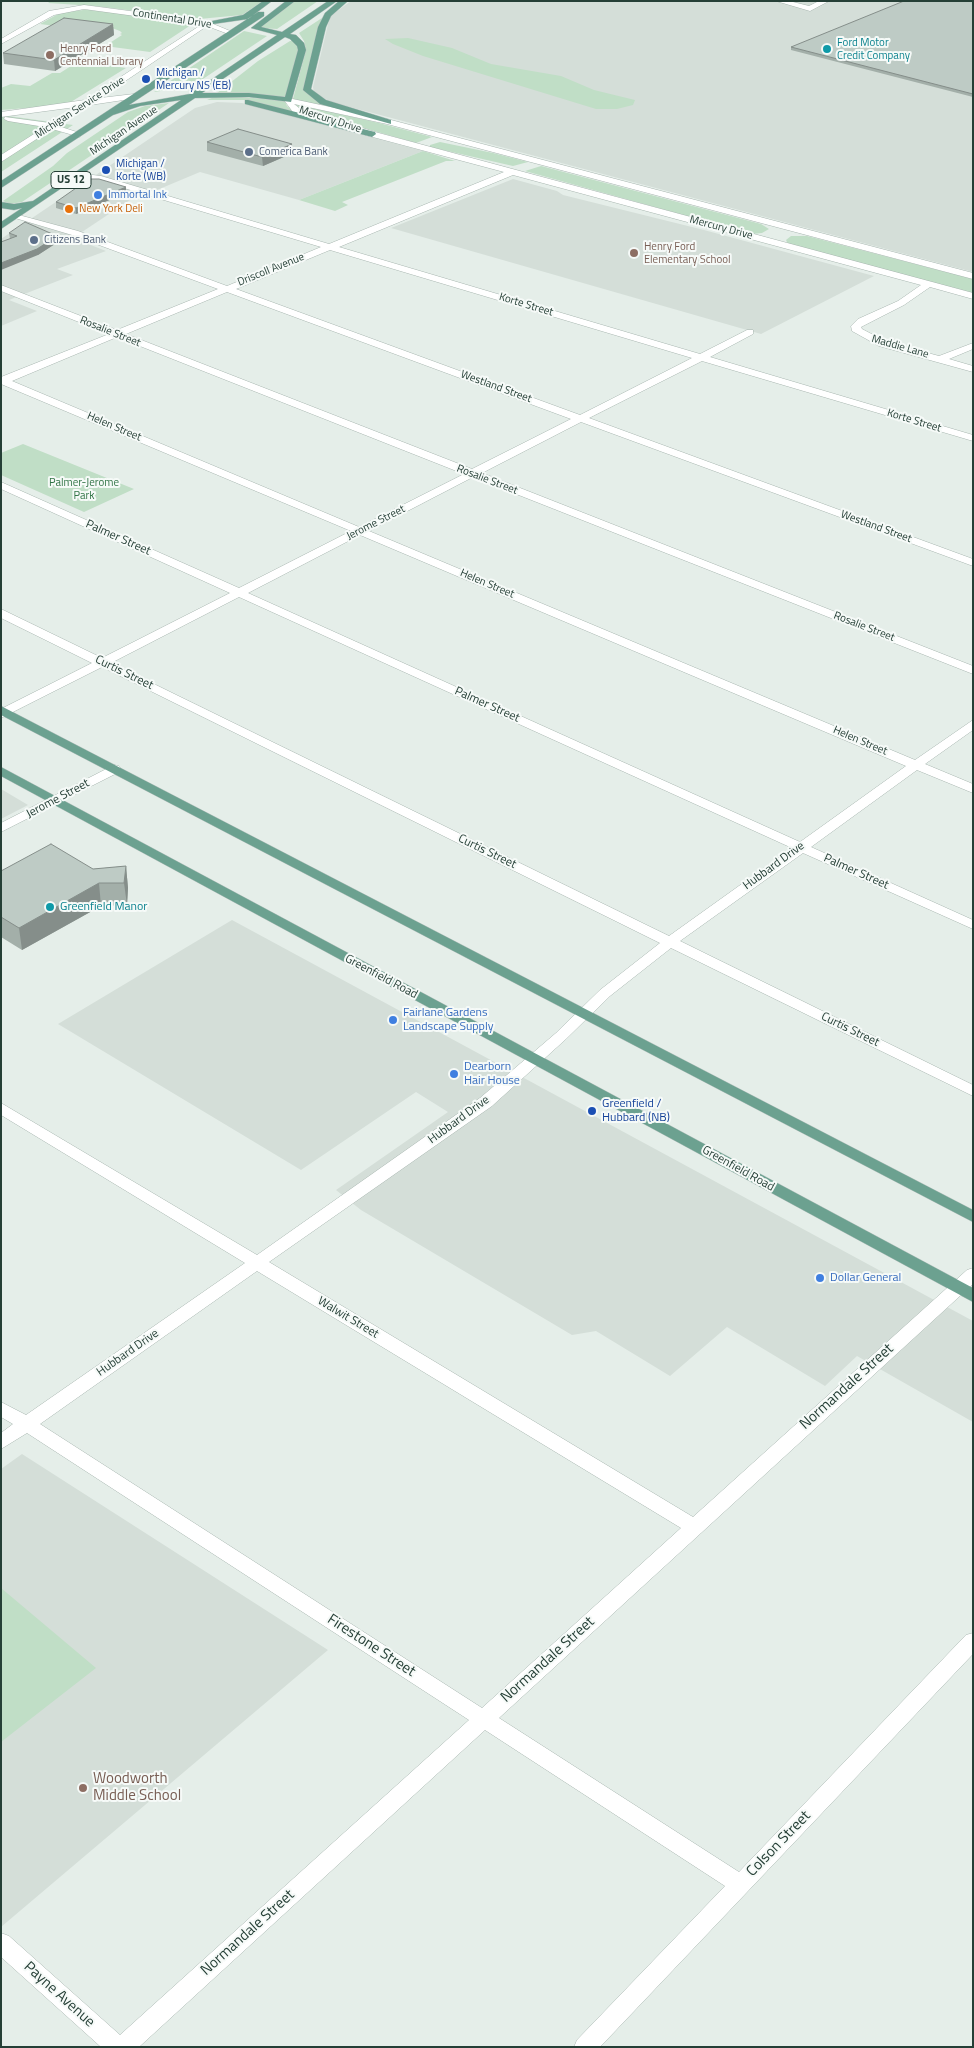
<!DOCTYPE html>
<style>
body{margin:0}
#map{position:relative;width:974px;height:2048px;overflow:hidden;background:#e5eee9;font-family:"Titillium Web",sans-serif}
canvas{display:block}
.frame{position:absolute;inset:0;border:2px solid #253f36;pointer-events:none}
</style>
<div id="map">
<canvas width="974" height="2048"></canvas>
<div class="frame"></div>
</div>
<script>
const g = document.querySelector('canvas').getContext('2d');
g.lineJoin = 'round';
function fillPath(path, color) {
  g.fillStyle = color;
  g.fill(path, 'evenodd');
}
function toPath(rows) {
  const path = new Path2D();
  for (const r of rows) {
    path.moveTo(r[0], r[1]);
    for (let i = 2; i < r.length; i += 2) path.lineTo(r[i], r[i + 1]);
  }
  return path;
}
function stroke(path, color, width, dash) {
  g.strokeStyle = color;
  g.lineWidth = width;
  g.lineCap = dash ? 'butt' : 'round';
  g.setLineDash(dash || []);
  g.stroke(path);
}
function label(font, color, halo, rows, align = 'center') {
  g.font = font + ' "Titillium Web",sans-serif';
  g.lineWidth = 4;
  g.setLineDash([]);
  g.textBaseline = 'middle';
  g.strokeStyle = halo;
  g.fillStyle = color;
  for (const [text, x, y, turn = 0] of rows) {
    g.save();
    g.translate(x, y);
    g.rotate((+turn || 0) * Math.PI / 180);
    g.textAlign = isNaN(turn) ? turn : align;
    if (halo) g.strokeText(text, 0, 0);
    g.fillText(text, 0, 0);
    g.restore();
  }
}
fillPath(toPath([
 [351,1,973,1,973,272,331,102,314,93,313,87,330,16],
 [217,102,242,103,423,151,299,200,200,172,157,190,148,188,73,238,106,251,57,269,73,275,9,300,37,311,1,326,1,239,195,108],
 [513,179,557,191,563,195,704,230,874,276,761,334,391,228],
 [1,789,28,805,1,819],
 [232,920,973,1321,973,1422,857,1356,825,1386,727,1327,670,1376,596,1331,572,1335,361,1210,336,1190,448,1112,416,1092,301,1170,58,1024],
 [22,1454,328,1650,1,1927,1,1469]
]), '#d4ded8');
fillPath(toPath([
 [51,1,263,1,242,15,199,19,95,6,48,3],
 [294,1,318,1,277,29,261,28,260,24],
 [83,10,90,10,194,23,150,52,105,46,122,35,120,34,122,33,120,31,112,28,114,26,63,27,40,24,60,13],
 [322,18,304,90,316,101,360,115,293,99,306,50,304,41,299,33],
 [244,31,267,36,197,83,181,88,154,92],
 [408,38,452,48,491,64,561,76,594,90,635,100,633,105,617,109,596,109,423,56,393,44,385,39],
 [290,41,294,41,299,50,286,97,217,93,258,61],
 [79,61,126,68,66,105,1,110,1,88,11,84,30,86,52,73,60,73],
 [232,96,285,101,287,106,292,110,327,121,245,100,207,100,214,97],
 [169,103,22,202,10,204,3,201,53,166,67,153,128,112,145,106],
 [293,103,379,123,432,137,416,143,301,110],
 [1,115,73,125,1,172],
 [440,142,493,153,528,162,513,166,430,147,430,145],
 [423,151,455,161,446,161,342,202,348,205,335,211,299,200],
 [541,166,761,224,769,229,762,233,752,234,525,171],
 [791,236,807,236,973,279,973,293,788,244,786,240],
 [23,444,134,489,84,512,1,475,1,453],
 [1,1588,96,1668,1,1742]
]), '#c0dec6');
const minor = toPath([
 [776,1,789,1,809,6,819,1,829,1,810,11,776,1],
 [84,5,206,21,235,33,231,35,207,26,100,98,134,94,137,94,137,98,90,105,58,126,80,133,80,137,52,129,1,162,1,155,45,127,8,121,4,119,5,117,50,123,76,107,1,117,1,112,85,100,201,25,84,9,54,15,1,44,1,39,49,11,84,5],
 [288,98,391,120,973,273,973,279,387,124,294,104,299,108,375,132,973,293,973,299,930,287,904,305,861,327,862,329,887,342,939,356,973,343,973,349,949,359,973,366,973,372,879,346,852,331,851,326,858,319,898,301,921,285,513,175,339,247,700,354,747,330,753,330,753,334,710,357,973,435,973,441,702,361,589,418,973,559,973,566,581,422,482,473,973,666,973,674,473,477,369,531,915,760,973,720,973,730,925,764,973,784,973,793,917,770,811,847,973,920,973,929,803,853,680,941,973,1085,973,1096,671,948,610,996,566,1039,492,1106,269,1262,693,1517,967,1270,973,1268,973,1284,499,1718,739,1872,966,1635,973,1633,973,1654,600,2047,574,2047,577,2040,725,1886,485,1730,139,2047,101,2047,1,1957,1,1933,9,1936,120,2035,469,1720,27,1433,1,1449,1,1433,13,1424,1,1417,1,1402,26,1415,245,1263,1,1115,1,1103,257,1255,480,1098,556,1033,600,990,660,943,102,667,1,718,1,709,92,663,1,618,1,609,102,658,230,593,1,489,1,482,239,588,351,531,1,384,1,377,109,334,1,291,1,285,117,330,218,289,72,235,15,218,15,214,78,231,227,286,321,247,97,180,76,177,76,173,101,176,329,244,504,172,369,136,293,112,284,100,288,98],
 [330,250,692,358,580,415,236,289,330,250],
 [227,292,571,419,472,469,126,334,227,292],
 [117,337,464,474,359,527,12,381,117,337],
 [360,535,906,766,800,842,248,593,360,535],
 [239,597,792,848,669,936,111,663,239,597],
 [257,1271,681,1528,482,1708,40,1424,257,1271],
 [114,765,119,766,121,769,119,772,1,832,1,823,114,765]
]);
const major = toPath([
 [263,1,272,1,248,19,206,25,202,23,243,15,263,1],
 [286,1,295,1,261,27,282,32,328,1,337,1,290,34,296,35,304,43,306,50,291,102,249,97,195,98,1,229,1,222,22,208,14,210,1,208,1,202,14,204,33,201,181,100,140,106,113,115,1,188,1,181,258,12,264,12,264,16,129,105,190,94,277,35,251,28,286,1],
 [285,37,290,39,297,46,298,50,285,97,249,93,202,93,285,37],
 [339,1,348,1,331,16,326,27,311,89,326,100,391,120,391,124,320,104,303,90,318,27,325,13,339,1],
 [248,100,375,132,376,134,372,137,245,104,245,100,248,100],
 [1,706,973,1210,973,1222,1,715,1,706],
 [1,767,973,1288,973,1302,1,776,1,767]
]);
stroke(minor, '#a8b6b0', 1);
stroke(major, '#c2c9c7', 1);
fillPath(minor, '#fff');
fillPath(major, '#6ca190');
fillPath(toPath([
 [973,1,973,97,791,50,791,47],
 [113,24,114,35,55,71,4,64,3,53],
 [207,142,293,153,263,166,207,151],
 [126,193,76,214,56,208,56,202],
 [9,233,58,242,38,255,10,239],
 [126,866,128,888,127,905,101,906,22,950,1,937,1,871,93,869]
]), '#a3afa9');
fillPath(toPath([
 [113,24,114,35,55,71,54,60],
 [292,144,293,153,263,166,262,157],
 [126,187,126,193,76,214,76,208],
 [57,236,58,242,38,255,1,270,1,263],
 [126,866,128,888,127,905,124,883],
 [99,883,101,906,22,950,19,928]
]), '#858e8a');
const building = toPath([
 [904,1,973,1,973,94,791,47,904,1],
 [64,18,113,24,54,60,3,53,64,18],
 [238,129,292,144,262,157,207,142,238,129],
 [89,179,99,179,126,187,76,208,56,202,89,179],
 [25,222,57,236,37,249,1,263,1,242,17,236,9,233,25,222],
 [51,844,93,869,126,866,124,883,99,883,19,928,1,917,1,871,51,844]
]);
fillPath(building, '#becbc5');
stroke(building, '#858e8a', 1);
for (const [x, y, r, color] of [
 [827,49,5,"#0f9aa8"],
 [50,55,5,"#8d6e63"],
 [146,79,5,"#1a4fb4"],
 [249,152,5,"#5c6f8a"],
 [106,170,5,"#1a4fb4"],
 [98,195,5,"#3f7fe0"],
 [69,209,5,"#e8710a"],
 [34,240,5,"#5c6f8a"],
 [634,253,5,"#8d6e63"],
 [50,907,5,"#0f9aa8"],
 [393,1020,5,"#3f7fe0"],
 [454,1074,5,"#3f7fe0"],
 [592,1111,5,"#1a4fb4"],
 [820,1278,5,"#3f7fe0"],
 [83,1788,5,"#8d6e63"]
]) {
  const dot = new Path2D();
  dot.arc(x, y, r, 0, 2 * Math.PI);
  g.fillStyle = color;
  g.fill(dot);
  stroke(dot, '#f6faf8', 2);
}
label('11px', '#253f36', '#f6faf8', [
 ["Continental Drive",172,19,9],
 ["Michigan Service Drive",80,108,-33],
 ["Mercury Drive",330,120,18],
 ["Michigan Avenue",124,131,-34],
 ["Mercury Drive",721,228,15],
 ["Driscoll Avenue",271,270,-22],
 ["Korte Street",526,305,17],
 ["Rosalie Street",110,332,22],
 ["Maddie Lane",900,347,16],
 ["Westland Street",496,387,20],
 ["Korte Street",914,421,17],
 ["Helen Street",114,427,23],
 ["Rosalie Street",487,480,21],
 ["Jerome Street",376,523,-27],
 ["Westland Street",876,527,20],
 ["Helen Street",487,584,23],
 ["Rosalie Street",864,627,21],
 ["Helen Street",860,741,23]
]);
label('11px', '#0d838f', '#f6faf8', [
 ["Ford Motor",837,43],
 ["Credit Company",837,56]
], 'left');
label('11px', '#785e54', '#f6faf8', [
 ["Henry Ford",60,49],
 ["Centennial Library",60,62],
 ["Henry Ford",644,247],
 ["Elementary School",644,260]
], 'left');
label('11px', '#164399', '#f6faf8', [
 ["Michigan /",156,73],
 ["Mercury NS (EB)",156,86],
 ["Michigan /",116,164],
 ["Korte (WB)",116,177]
], 'left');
label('11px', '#4e5e75', '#f6faf8', [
 ["Comerica Bank",259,152],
 ["Citizens Bank",44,240]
], 'left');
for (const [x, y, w] of [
 [71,180,40]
]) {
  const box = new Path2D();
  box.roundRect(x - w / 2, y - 8.5, w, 17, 4);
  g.fillStyle = '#f6faf8';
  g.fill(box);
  stroke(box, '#253f36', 1);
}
label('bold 11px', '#253f36', null, [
 ["US 12",71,180]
]);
label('11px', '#366cbe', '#f6faf8', [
 ["Immortal Ink",108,195]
], 'left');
label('11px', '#c56008', '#f6faf8', [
 ["New York Deli",79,209]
], 'left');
label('11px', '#317446', '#f6faf8', [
 ["Palmer-Jerome",84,483],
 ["Park",84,496]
]);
label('12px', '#253f36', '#f6faf8', [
 ["Palmer Street",118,538,24],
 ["Curtis Street",124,673,26],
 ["Palmer Street",487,705,24],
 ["Jerome Street",58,799,-28],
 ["Curtis Street",487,852,26],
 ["Hubbard Drive",774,866,-36],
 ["Palmer Street",856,872,24],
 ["Greenfield Road",381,977,28],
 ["Curtis Street",850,1030,26],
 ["Hubbard Drive",459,1120,-36],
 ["Greenfield Road",738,1169,29],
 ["Walwit Street",348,1318,31],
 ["Hubbard Drive",128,1353,-35]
]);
label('12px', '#0d838f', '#f6faf8', [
 ["Greenfield Manor",60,907]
], 'left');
label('12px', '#366cbe', '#f6faf8', [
 ["Fairlane Gardens",403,1013],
 ["Landscape Supply",403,1027],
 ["Dearborn",464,1067],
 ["Hair House",464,1081],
 ["Dollar General",830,1278]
], 'left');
label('12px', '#164399', '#f6faf8', [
 ["Greenfield /",602,1104],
 ["Hubbard (NB)",602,1118]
], 'left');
label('15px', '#253f36', '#f6faf8', [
 ["Normandale Street",847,1387,-42],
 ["Firestone Street",371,1646,33],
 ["Normandale Street",548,1660,-42],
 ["Colson Street",779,1844,-46],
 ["Normandale Street",248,1933,-42],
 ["Payne Avenue",59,1995,42]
]);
label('15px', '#785e54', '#f6faf8', [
 ["Woodworth",93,1779],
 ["Middle School",93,1796]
], 'left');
</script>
